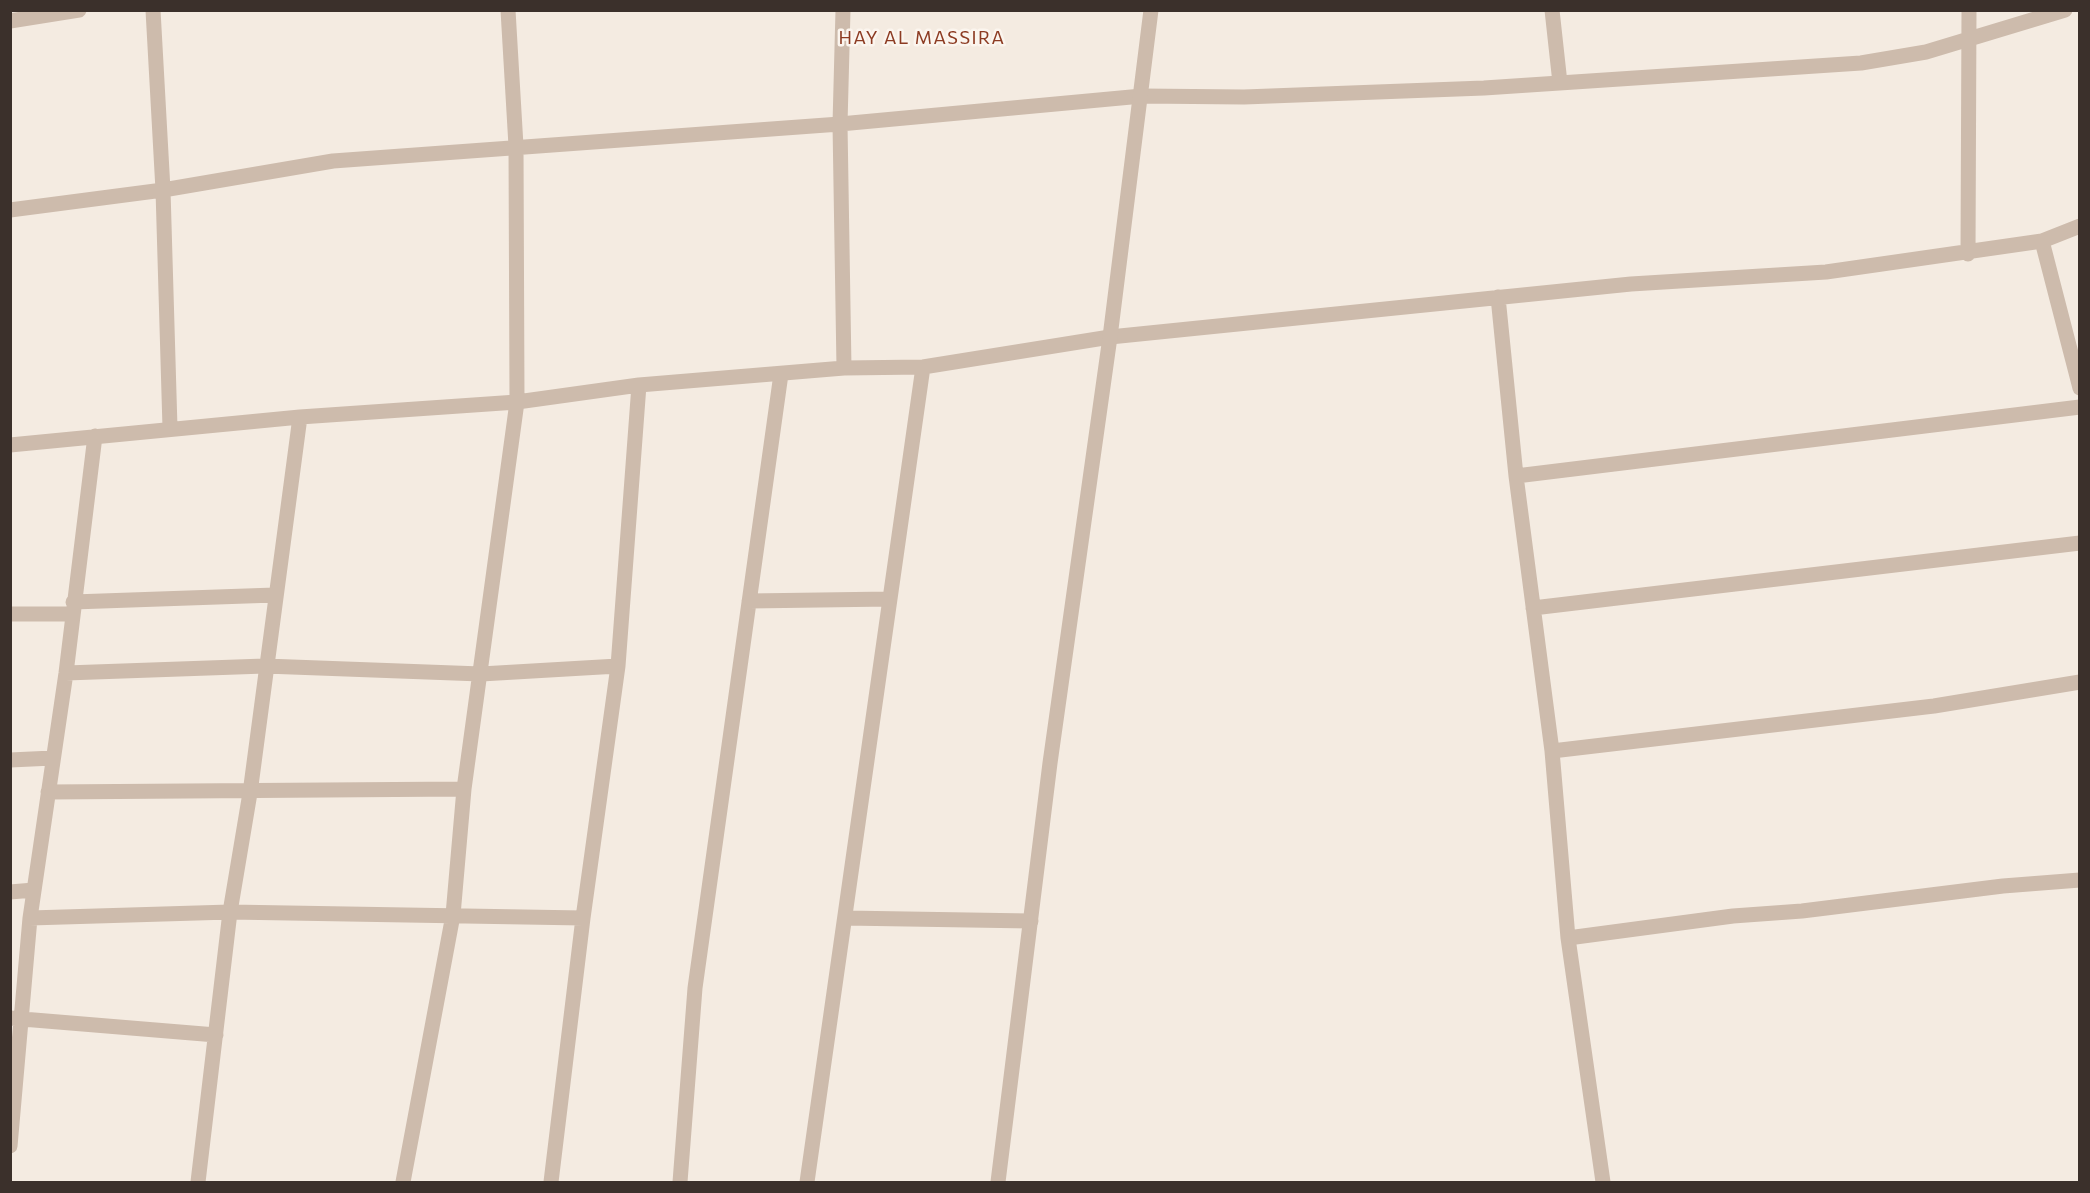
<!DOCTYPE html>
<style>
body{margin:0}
#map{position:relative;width:2090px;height:1193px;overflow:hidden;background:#f4ebe1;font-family:Commissioner,sans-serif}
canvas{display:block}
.frame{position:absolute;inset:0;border:12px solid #3b302b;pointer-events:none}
</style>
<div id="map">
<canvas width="2090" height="1193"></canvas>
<div class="frame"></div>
</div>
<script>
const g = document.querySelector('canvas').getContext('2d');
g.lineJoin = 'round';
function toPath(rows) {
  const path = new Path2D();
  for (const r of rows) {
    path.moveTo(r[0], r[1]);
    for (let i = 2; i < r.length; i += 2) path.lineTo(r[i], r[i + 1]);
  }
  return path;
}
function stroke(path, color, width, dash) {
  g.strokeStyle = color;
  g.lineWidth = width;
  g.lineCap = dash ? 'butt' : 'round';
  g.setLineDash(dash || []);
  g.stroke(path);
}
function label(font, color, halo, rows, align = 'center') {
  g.font = font + ' Commissioner,sans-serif';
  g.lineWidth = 5;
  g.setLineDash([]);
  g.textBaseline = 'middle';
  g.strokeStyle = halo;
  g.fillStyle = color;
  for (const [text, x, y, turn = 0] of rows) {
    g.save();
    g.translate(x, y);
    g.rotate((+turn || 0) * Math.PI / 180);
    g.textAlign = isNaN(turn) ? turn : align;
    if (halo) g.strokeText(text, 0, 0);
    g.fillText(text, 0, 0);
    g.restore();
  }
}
stroke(toPath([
 [153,10,163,190,170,428],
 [843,10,840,124,844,368],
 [1552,10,1560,83],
 [10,21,79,10],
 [10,210,163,190,333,161,840,124,1142,96,1244,97,1484,88,1861,63,1926,52,2065,10],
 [2042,241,2080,388],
 [1968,254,1969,10],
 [1498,297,1516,476,1552,751,1568,938,1603,1182],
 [10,445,300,417,517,402,639,385,844,368,923,367,1110,337,1631,284,1826,272,2042,241,2080,226],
 [1516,476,2080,407],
 [749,601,890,599],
 [73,602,275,595],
 [1533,608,2080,543],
 [10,614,72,614],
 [66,673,265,666,481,674,618,666],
 [1552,751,1934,706,2080,682],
 [10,760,53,758],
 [48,792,464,789],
 [10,892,34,890],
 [30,918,230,912,583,918],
 [845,918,1031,921],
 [1568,938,1733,916,1802,911,2003,886,2080,880],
 [10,1018,216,1035],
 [10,1146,30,918,66,673,95,436],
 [198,1182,230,912,250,793,300,417],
 [403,1182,453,915,464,789,517,402,516,146,508,10],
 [551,1182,583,918,618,666,639,385],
 [680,1182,695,988,781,374],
 [807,1182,923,367]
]), '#cdbbac', 15);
stroke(toPath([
 [998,1182,1050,763,1110,337,1151,10]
]), '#cdbbac', 15);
g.letterSpacing = '1.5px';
label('18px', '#8c3b22', '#fbf5ee', [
 ["HAY AL MASSIRA",922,38]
]);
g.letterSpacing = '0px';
</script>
